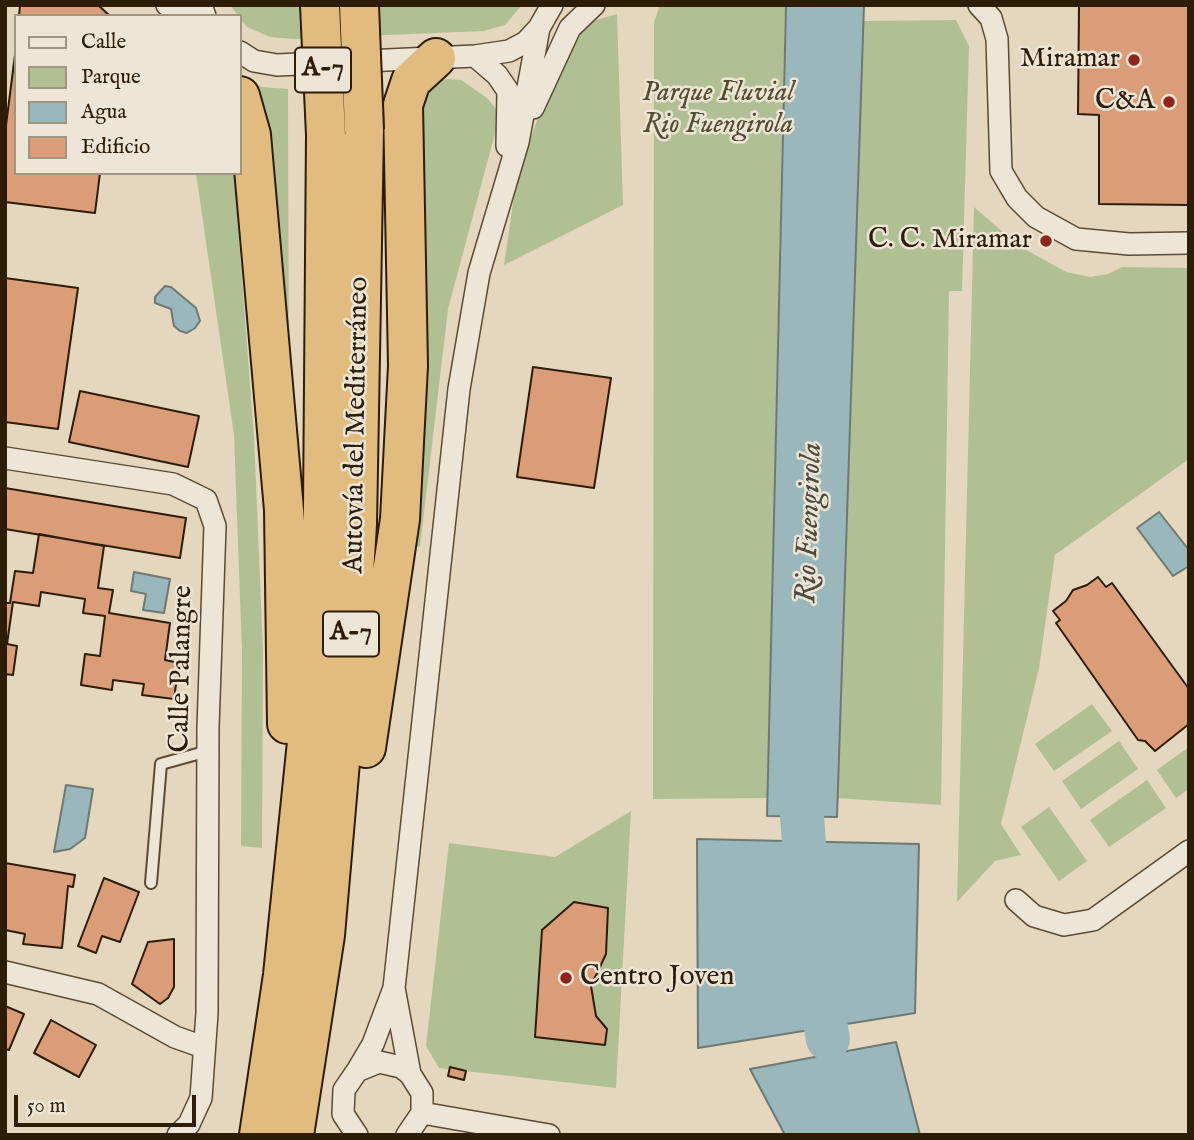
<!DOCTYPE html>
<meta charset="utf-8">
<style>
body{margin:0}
#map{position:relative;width:1194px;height:1140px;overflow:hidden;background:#e4d7be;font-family:"IM FELL English",serif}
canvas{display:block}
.frame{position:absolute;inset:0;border:7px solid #2d1c06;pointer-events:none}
.legend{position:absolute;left:14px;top:14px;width:228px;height:161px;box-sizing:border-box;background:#ede5d5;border:2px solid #a09582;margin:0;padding:9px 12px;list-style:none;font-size:21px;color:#2d1c06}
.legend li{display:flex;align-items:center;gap:14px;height:35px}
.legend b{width:35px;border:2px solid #a09582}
.scale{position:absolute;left:14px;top:1095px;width:182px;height:32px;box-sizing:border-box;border:4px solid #2d1c06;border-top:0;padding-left:9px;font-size:21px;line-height:24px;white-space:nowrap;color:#2d1c06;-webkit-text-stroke:5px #ede5d5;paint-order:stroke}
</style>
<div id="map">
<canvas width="1194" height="1140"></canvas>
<div class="frame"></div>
<ul class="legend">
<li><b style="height:9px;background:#ede5d5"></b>Calle</li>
<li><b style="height:19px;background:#b1bf94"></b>Parque</li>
<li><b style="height:19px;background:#9ab7bc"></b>Agua</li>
<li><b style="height:19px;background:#da9d77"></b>Edificio</li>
</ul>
<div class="scale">50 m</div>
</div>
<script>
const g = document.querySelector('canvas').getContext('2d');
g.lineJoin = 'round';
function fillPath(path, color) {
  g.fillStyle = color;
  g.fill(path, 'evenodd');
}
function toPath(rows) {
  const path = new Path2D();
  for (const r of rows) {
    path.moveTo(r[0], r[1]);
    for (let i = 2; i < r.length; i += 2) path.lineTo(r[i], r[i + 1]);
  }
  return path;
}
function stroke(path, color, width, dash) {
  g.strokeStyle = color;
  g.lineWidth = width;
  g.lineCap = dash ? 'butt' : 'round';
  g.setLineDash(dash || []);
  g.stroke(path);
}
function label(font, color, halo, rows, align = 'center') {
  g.font = font + ' "IM FELL English",serif';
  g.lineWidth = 5;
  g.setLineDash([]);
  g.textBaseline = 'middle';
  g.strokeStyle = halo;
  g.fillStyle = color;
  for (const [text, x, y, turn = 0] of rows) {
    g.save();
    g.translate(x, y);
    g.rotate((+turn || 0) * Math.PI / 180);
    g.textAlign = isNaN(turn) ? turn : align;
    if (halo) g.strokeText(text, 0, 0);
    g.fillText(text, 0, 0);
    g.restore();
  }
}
fillPath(toPath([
 [230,5,522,5,505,25,483,31,293,39,270,37,247,27],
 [660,5,785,5,767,798,653,799,654,22],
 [617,14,623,205,504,265,517,176,545,98,567,49,586,23],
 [956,20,969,46,962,291,949,291,941,805,836,798,863,21],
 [446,79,461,80,487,98,497,110,497,126,448,309,420,547,410,545,421,99,433,84],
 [248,81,262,87,288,89,289,445],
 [196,173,234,173,254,437,263,651,262,848,241,846,242,651,234,435],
 [974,207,1019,246,1066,272,1090,277,1108,274,1122,267,1189,268,1189,459,1055,555,1039,668,1001,824,1021,855,995,861,957,902],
 [1092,704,1112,731,1054,771,1035,744],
 [1119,741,1138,769,1081,809,1062,781],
 [1189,747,1189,789,1176,798,1157,770],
 [1147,780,1166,808,1109,847,1090,820],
 [1049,807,1087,861,1059,881,1021,827],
 [631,811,616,1088,439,1068,426,1046,449,843,555,857]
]), '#b1bf94');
const water = toPath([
 [786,5,864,5,837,817,767,816,786,5],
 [165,286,171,287,196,308,200,321,195,328,187,333,180,331,174,326,171,309,155,303,155,297,165,286],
 [1159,512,1189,550,1189,566,1173,576,1137,528,1159,512],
 [134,572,170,579,164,613,143,610,146,594,131,591,134,572],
 [66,785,93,789,85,838,70,849,54,852,66,785],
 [697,839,919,844,915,1013,698,1048,697,839],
 [896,1042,920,1135,785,1135,750,1069,896,1042]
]);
fillPath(water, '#9ab7bc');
stroke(water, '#6e7973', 2);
stroke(toPath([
 [804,756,802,816,808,899],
 [815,968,828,1039]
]), '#9ab7bc', 44);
const building = toPath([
 [20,5,98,5,110,16,19,16,20,5],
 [1079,5,1189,5,1189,205,1099,204,1099,115,1078,114,1079,5],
 [16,47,16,173,100,173,95,213,5,202,5,133,16,47],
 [5,278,78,288,58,429,5,422,5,278],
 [533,367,611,378,594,488,517,477,533,367],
 [80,391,199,416,188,467,69,442,80,391],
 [5,488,186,518,180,558,5,529,5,488],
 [39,534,104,546,98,588,113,590,109,613,170,623,165,660,179,663,174,699,142,695,144,684,113,680,112,690,81,685,85,654,100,656,105,616,83,613,85,599,41,592,39,606,13,602,7,644,17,646,13,675,5,674,5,603,10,603,15,571,33,573,39,534],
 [1098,577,1106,587,1112,583,1189,689,1189,724,1155,751,1145,741,1138,740,1056,623,1060,620,1053,611,1066,601,1073,590,1087,585,1098,577],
 [5,863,75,875,73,887,68,886,62,948,23,944,25,934,5,930,5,863],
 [104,878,139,892,120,942,102,936,96,953,78,946,104,878],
 [574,902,608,908,606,954,591,986,596,1016,607,1029,605,1045,535,1037,542,930,574,902],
 [174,939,174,987,168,998,160,1004,132,984,148,942,174,939],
 [5,1006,24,1014,9,1050,5,1049,5,1006],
 [51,1020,96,1045,79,1077,34,1053,51,1020],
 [450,1067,466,1071,464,1080,448,1076,450,1067]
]);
fillPath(building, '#da9d77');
stroke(building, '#2d1c06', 2);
const service = toPath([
 [151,883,161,764,208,751]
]);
const minor = toPath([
 [167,5,190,16],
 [201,5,205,16],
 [979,5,991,18,997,39,1001,171,1017,198,1036,217,1076,239,1129,244,1189,243],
 [240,52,254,61,277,65,475,56,509,51,526,42,539,28,552,5],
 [475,56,497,75,508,91,507,146],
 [533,108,570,28,594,5],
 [5,458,173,484,206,500,215,526,208,727,207,1013,201,1098,189,1124,178,1135],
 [1016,900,1034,916,1064,925,1093,920,1189,851],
 [5,972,98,994,175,1037,203,1047],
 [357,1071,373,1044,394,988],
 [410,1074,394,988,459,389,479,273,518,142,539,28],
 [422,1113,549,1135],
 [357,1135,343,1114,344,1090,357,1071,379,1062,401,1067,410,1074,422,1093,422,1113,407,1135]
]);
const motorway = toPath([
 [240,96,251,135,284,510,287,724],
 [366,748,400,519,408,366,403,105,411,81,436,58],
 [259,1135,283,975,313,684,323,507,326,135],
 [294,1135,325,935,349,658,357,524,364,130]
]);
stroke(service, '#5b4b34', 14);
stroke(minor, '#5b4b34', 24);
stroke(motorway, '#2d1c06', 42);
stroke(service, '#ede5d5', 10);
stroke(minor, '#ede5d5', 21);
stroke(motorway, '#e2bc7f', 38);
const motorwayBridge = toPath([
 [320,5,326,135],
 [359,5,364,130]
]);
stroke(motorwayBridge, '#2d1c06', 42, []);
stroke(motorwayBridge, '#e2bc7f', 38);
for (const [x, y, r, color] of [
 [1134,60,7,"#8f2418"],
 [1169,102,7,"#8f2418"],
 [1046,241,7,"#8f2418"],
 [566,978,7,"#8f2418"]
]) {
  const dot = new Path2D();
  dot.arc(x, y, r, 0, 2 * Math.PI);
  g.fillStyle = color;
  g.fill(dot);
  stroke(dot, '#ede5d5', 2.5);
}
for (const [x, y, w] of [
 [323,70,56],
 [351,634,56]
]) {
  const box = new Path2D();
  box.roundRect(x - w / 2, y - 22.5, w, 45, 5);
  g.fillStyle = '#ede5d5';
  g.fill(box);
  stroke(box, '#2d1c06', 2);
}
label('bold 26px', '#2d1c06', null, [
 ["A-7",323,70],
 ["A-7",351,634]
]);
label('28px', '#2d1c06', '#ede5d5', [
 ["Miramar",1120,60],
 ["C&A",1155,102],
 ["C. C. Miramar",1032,241],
 ["Centro Joven",580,978,"left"]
], 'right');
label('italic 28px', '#554d31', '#ede5d5', [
 ["Parque Fluvial",718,94],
 ["Rio Fuengirola",718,126]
]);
label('28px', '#2d1c06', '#ede5d5', [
 ["Autovía del Mediterráneo",358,425,-89],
 ["Calle Palangre",183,669,-89]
]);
label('italic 30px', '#4e4a3d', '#ede5d5', [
 ["Rio Fuengirola",811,523,-88]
]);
</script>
